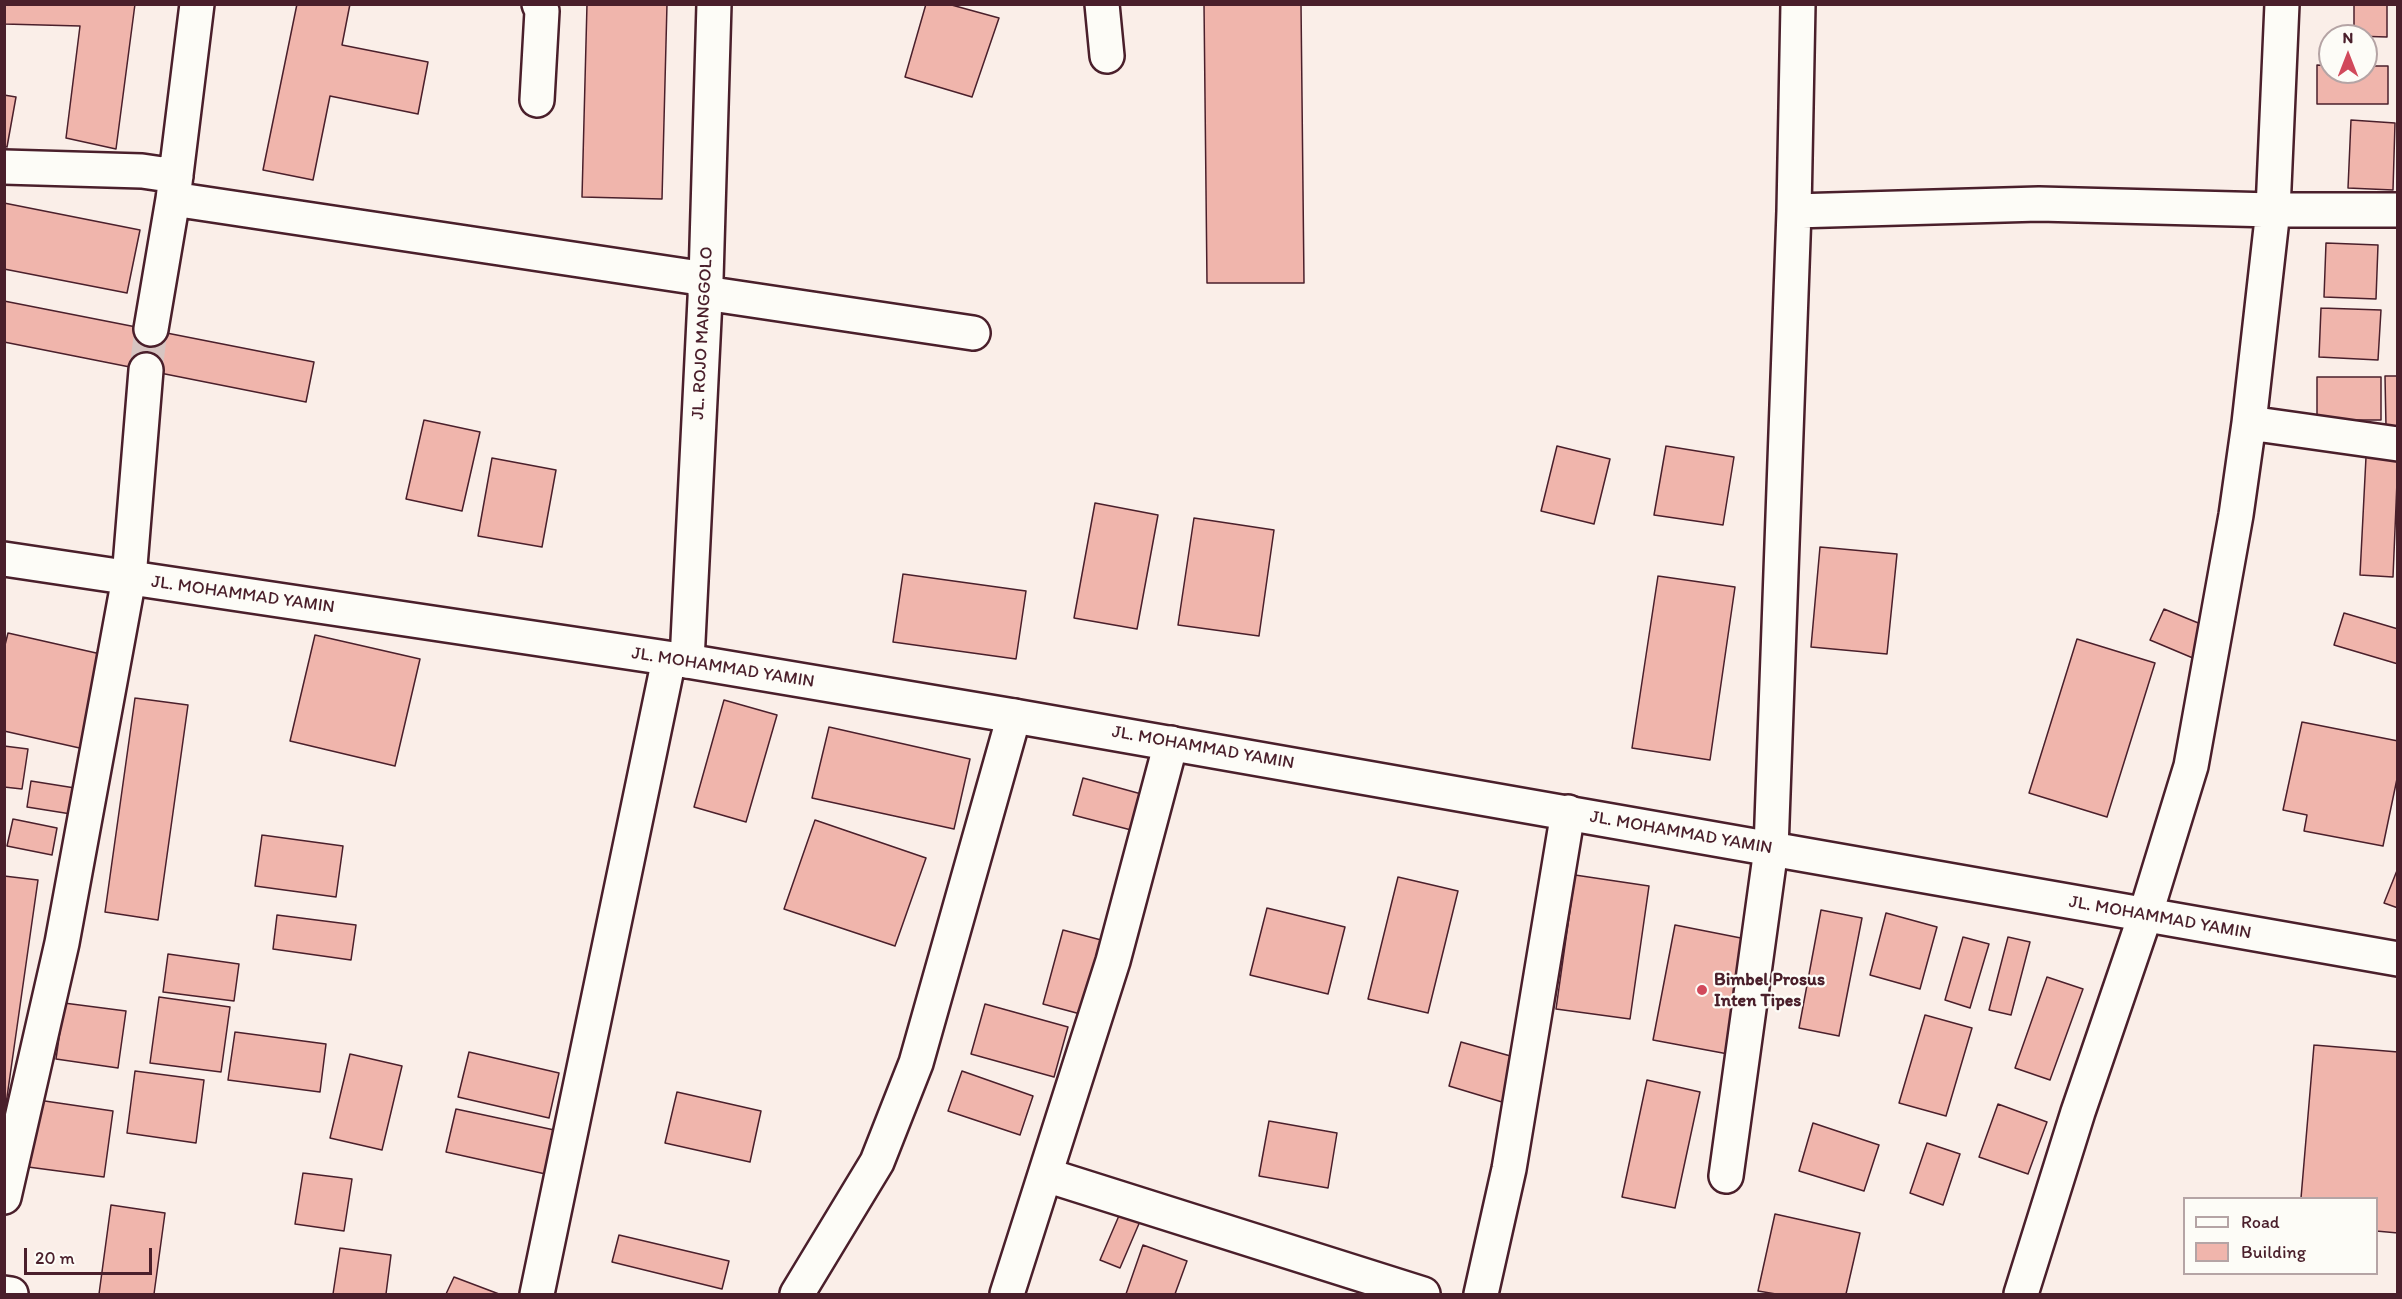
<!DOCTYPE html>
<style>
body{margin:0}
#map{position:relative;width:2402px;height:1299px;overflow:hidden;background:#faeee8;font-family:Itim,sans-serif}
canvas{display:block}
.frame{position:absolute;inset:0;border:6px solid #4a1f2b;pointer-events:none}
.legend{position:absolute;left:2183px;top:1197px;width:195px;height:78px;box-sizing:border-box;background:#fdfcf7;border:2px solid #b5a4a5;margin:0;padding:8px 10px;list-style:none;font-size:18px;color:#4a1f2b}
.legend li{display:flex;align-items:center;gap:12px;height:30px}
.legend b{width:30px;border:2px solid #b5a4a5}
.north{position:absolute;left:2318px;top:24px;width:60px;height:60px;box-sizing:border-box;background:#fdfcf7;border:2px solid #b5a4a5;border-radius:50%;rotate:0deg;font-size:16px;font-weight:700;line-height:24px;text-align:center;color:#4a1f2b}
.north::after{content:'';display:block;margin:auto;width:21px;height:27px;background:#d1495b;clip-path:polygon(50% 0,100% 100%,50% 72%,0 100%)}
.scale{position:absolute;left:24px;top:1248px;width:128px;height:27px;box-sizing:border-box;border:3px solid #4a1f2b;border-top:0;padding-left:8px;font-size:18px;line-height:21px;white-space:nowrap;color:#4a1f2b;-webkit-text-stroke:4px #fdfcf7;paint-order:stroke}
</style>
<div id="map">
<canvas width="2402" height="1299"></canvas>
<div class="frame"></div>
<ul class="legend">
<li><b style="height:8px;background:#fdfcf7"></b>Road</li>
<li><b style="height:16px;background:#f0b5ac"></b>Building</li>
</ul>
<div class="north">N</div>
<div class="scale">20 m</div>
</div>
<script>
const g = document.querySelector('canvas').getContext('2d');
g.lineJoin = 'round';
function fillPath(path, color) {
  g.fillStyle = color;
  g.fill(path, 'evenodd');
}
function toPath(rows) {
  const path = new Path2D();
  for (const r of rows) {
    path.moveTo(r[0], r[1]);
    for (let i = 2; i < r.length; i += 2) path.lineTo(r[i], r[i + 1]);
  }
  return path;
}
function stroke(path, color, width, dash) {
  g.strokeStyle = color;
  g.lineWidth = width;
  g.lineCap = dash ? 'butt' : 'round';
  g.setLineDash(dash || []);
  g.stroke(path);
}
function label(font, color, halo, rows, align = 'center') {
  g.font = font + ' Itim,sans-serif';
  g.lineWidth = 4.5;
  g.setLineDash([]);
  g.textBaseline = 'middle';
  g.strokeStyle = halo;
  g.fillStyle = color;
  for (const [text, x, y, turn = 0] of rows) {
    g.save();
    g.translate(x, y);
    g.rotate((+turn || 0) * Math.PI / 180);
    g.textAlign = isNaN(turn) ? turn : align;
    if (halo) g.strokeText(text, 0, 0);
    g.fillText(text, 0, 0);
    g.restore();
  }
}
const building = toPath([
 [4,4,135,4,116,149,66,138,80,26,4,24,4,4],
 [297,4,350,4,342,45,428,62,418,114,330,96,313,180,263,170,297,4],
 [587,4,667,4,662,199,582,197,587,4],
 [926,4,948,4,999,18,972,97,905,77,926,4],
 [1204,4,1301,4,1304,283,1207,283,1204,4],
 [2354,4,2387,4,2387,37,2354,36,2354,4],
 [2317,65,2330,66,2330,72,2366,72,2366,66,2388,66,2388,104,2317,104,2317,65],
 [4,95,16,97,7,147,4,146,4,95],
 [2351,120,2395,123,2393,190,2348,188,2351,120],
 [4,203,140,230,127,293,4,269,4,203],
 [2326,243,2378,245,2376,299,2324,297,2326,243],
 [4,301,314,362,306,402,4,342,4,301],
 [2321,308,2381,310,2378,360,2319,357,2321,308],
 [2385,376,2398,376,2398,427,2386,427,2385,376],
 [2317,377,2381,377,2381,420,2317,420,2317,377],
 [424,420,480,432,462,511,406,499,424,420],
 [1557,446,1610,459,1594,524,1541,511,1557,446],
 [1666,446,1734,457,1723,525,1654,515,1666,446],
 [2366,457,2398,458,2393,577,2360,575,2366,457],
 [492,458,556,470,542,547,478,536,492,458],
 [1095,503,1158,515,1137,629,1074,618,1095,503],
 [1194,518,1274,530,1259,636,1178,625,1194,518],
 [1820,547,1897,554,1887,654,1811,647,1820,547],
 [903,574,1026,591,1016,659,893,642,903,574],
 [1658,576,1735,587,1710,760,1632,748,1658,576],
 [2164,609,2213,629,2200,661,2150,640,2164,609],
 [2344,613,2398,629,2398,664,2334,645,2344,613],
 [8,633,105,655,84,749,4,731,4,649,8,633],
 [315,635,420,659,395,766,290,741,315,635],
 [2077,639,2155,663,2107,817,2029,793,2077,639],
 [135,698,188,705,158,920,105,912,135,698],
 [724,700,777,715,746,822,694,807,724,700],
 [2302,722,2398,741,2398,774,2383,846,2304,831,2307,815,2283,810,2302,722],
 [829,727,970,759,954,829,812,798,829,727],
 [4,746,28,749,22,789,4,787,4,746],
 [1083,778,1145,795,1135,831,1073,815,1083,778],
 [31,781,75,788,71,814,27,807,31,781],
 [13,819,57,828,52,855,7,846,13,819],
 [815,820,926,858,895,946,784,909,815,820],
 [262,835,343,846,336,897,255,886,262,835],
 [2398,868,2398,908,2384,903,2398,868],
 [1575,875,1649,886,1630,1019,1556,1009,1575,875],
 [4,876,38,880,4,1118,4,876],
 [1398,877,1458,891,1428,1013,1368,999,1398,877],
 [1267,908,1345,927,1328,994,1250,975,1267,908],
 [1821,910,1862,918,1839,1036,1799,1028,1821,910],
 [1886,913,1937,927,1920,989,1870,975,1886,913],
 [277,915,356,925,351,960,273,949,277,915],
 [1675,925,1751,940,1728,1054,1653,1040,1675,925],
 [1063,930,1105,941,1084,1015,1043,1004,1063,930],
 [1963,937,1989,944,1970,1008,1945,1000,1963,937],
 [2008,937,2030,942,2011,1015,1989,1010,2008,937],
 [168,954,239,964,234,1001,163,992,168,954],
 [2047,977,2083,989,2050,1080,2015,1068,2047,977],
 [159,997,230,1007,221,1072,150,1063,159,997],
 [64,1003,126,1011,118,1068,56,1059,64,1003],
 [985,1004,1068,1027,1054,1077,971,1054,985,1004],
 [1925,1015,1972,1028,1946,1116,1899,1103,1925,1015],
 [235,1032,326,1044,320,1092,228,1080,235,1032],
 [1461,1042,1514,1057,1502,1102,1449,1086,1461,1042],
 [2314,1045,2398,1052,2398,1233,2376,1231,2376,1198,2301,1198,2314,1045],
 [469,1052,559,1073,549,1118,458,1097,469,1052],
 [350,1054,402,1066,382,1150,330,1138,350,1054],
 [135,1071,204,1080,196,1143,127,1133,135,1071],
 [962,1071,1033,1096,1020,1135,948,1111,962,1071],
 [1647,1080,1700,1092,1675,1208,1622,1197,1647,1080],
 [677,1092,761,1111,750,1162,665,1143,677,1092],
 [38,1100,113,1111,104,1177,28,1167,38,1100],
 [1998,1104,2047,1122,2028,1174,1979,1157,1998,1104],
 [456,1109,559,1131,550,1175,446,1152,456,1109],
 [1269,1121,1337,1133,1328,1188,1259,1176,1269,1121],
 [1813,1123,1879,1145,1864,1191,1799,1171,1813,1123],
 [1927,1143,1960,1154,1943,1205,1910,1193,1927,1143],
 [303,1173,352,1179,344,1231,295,1224,303,1173],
 [111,1205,165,1213,154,1294,99,1294,111,1205],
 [1121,1211,1141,1219,1120,1268,1100,1260,1121,1211],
 [1775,1214,1860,1233,1846,1294,1776,1294,1758,1291,1775,1214],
 [619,1235,729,1261,722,1289,612,1262,619,1235],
 [1143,1245,1187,1261,1175,1294,1126,1294,1143,1245],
 [340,1248,391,1255,386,1294,333,1294,340,1248],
 [454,1277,499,1294,446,1294,454,1277]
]);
fillPath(building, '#f0b5ac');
stroke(building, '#4a1f2b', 1.5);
stroke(toPath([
 [146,370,151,329]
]), '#d7c5c2', 33, [33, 16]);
const minor = toPath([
 [1102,4,1107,56],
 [537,100,542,11,539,4],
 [4,167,142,171,176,176],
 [173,199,706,279],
 [1794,211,2039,204,2273,210,2398,210],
 [705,293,973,333],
 [151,329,173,199,197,4],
 [2249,423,2398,444],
 [687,661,706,279,714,4],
 [1046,1175,1423,1294],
 [1726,1176,1771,849,1794,211,1798,4],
 [4,1197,62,943,129,578,146,370],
 [4,1293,11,1294],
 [537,1294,669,659],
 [797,1294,877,1162,916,1063,1014,716],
 [1007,1294,1113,961,1171,743],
 [1481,1294,1509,1169,1568,812],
 [2021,1294,2078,1112,2145,916,2191,766,2236,515,2249,423,2273,210,2282,4]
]);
const major = toPath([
 [4,559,687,661,1014,716,2398,959]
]);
stroke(minor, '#4a1f2b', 38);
stroke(major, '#4a1f2b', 38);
stroke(minor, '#fdfcf7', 33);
stroke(major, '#fdfcf7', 33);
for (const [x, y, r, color] of [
 [1702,990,6,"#d1495b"]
]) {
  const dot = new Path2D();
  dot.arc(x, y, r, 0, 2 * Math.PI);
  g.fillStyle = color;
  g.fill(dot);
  stroke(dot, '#fdfcf7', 2);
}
label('18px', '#4a1f2b', '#fdfcf7', [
 ["JL. ROJO MANGGOLO",703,333,-87],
 ["JL. MOHAMMAD YAMIN",243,595,8],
 ["JL. MOHAMMAD YAMIN",723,668,9],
 ["JL. MOHAMMAD YAMIN",1203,748,10],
 ["JL. MOHAMMAD YAMIN",1681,833,10],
 ["JL. MOHAMMAD YAMIN",2160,918,10]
]);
label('bold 18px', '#4a1f2b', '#fdfcf7', [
 ["Bimbel Prosus",1714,980],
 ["Inten Tipes",1714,1001]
], 'left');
</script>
